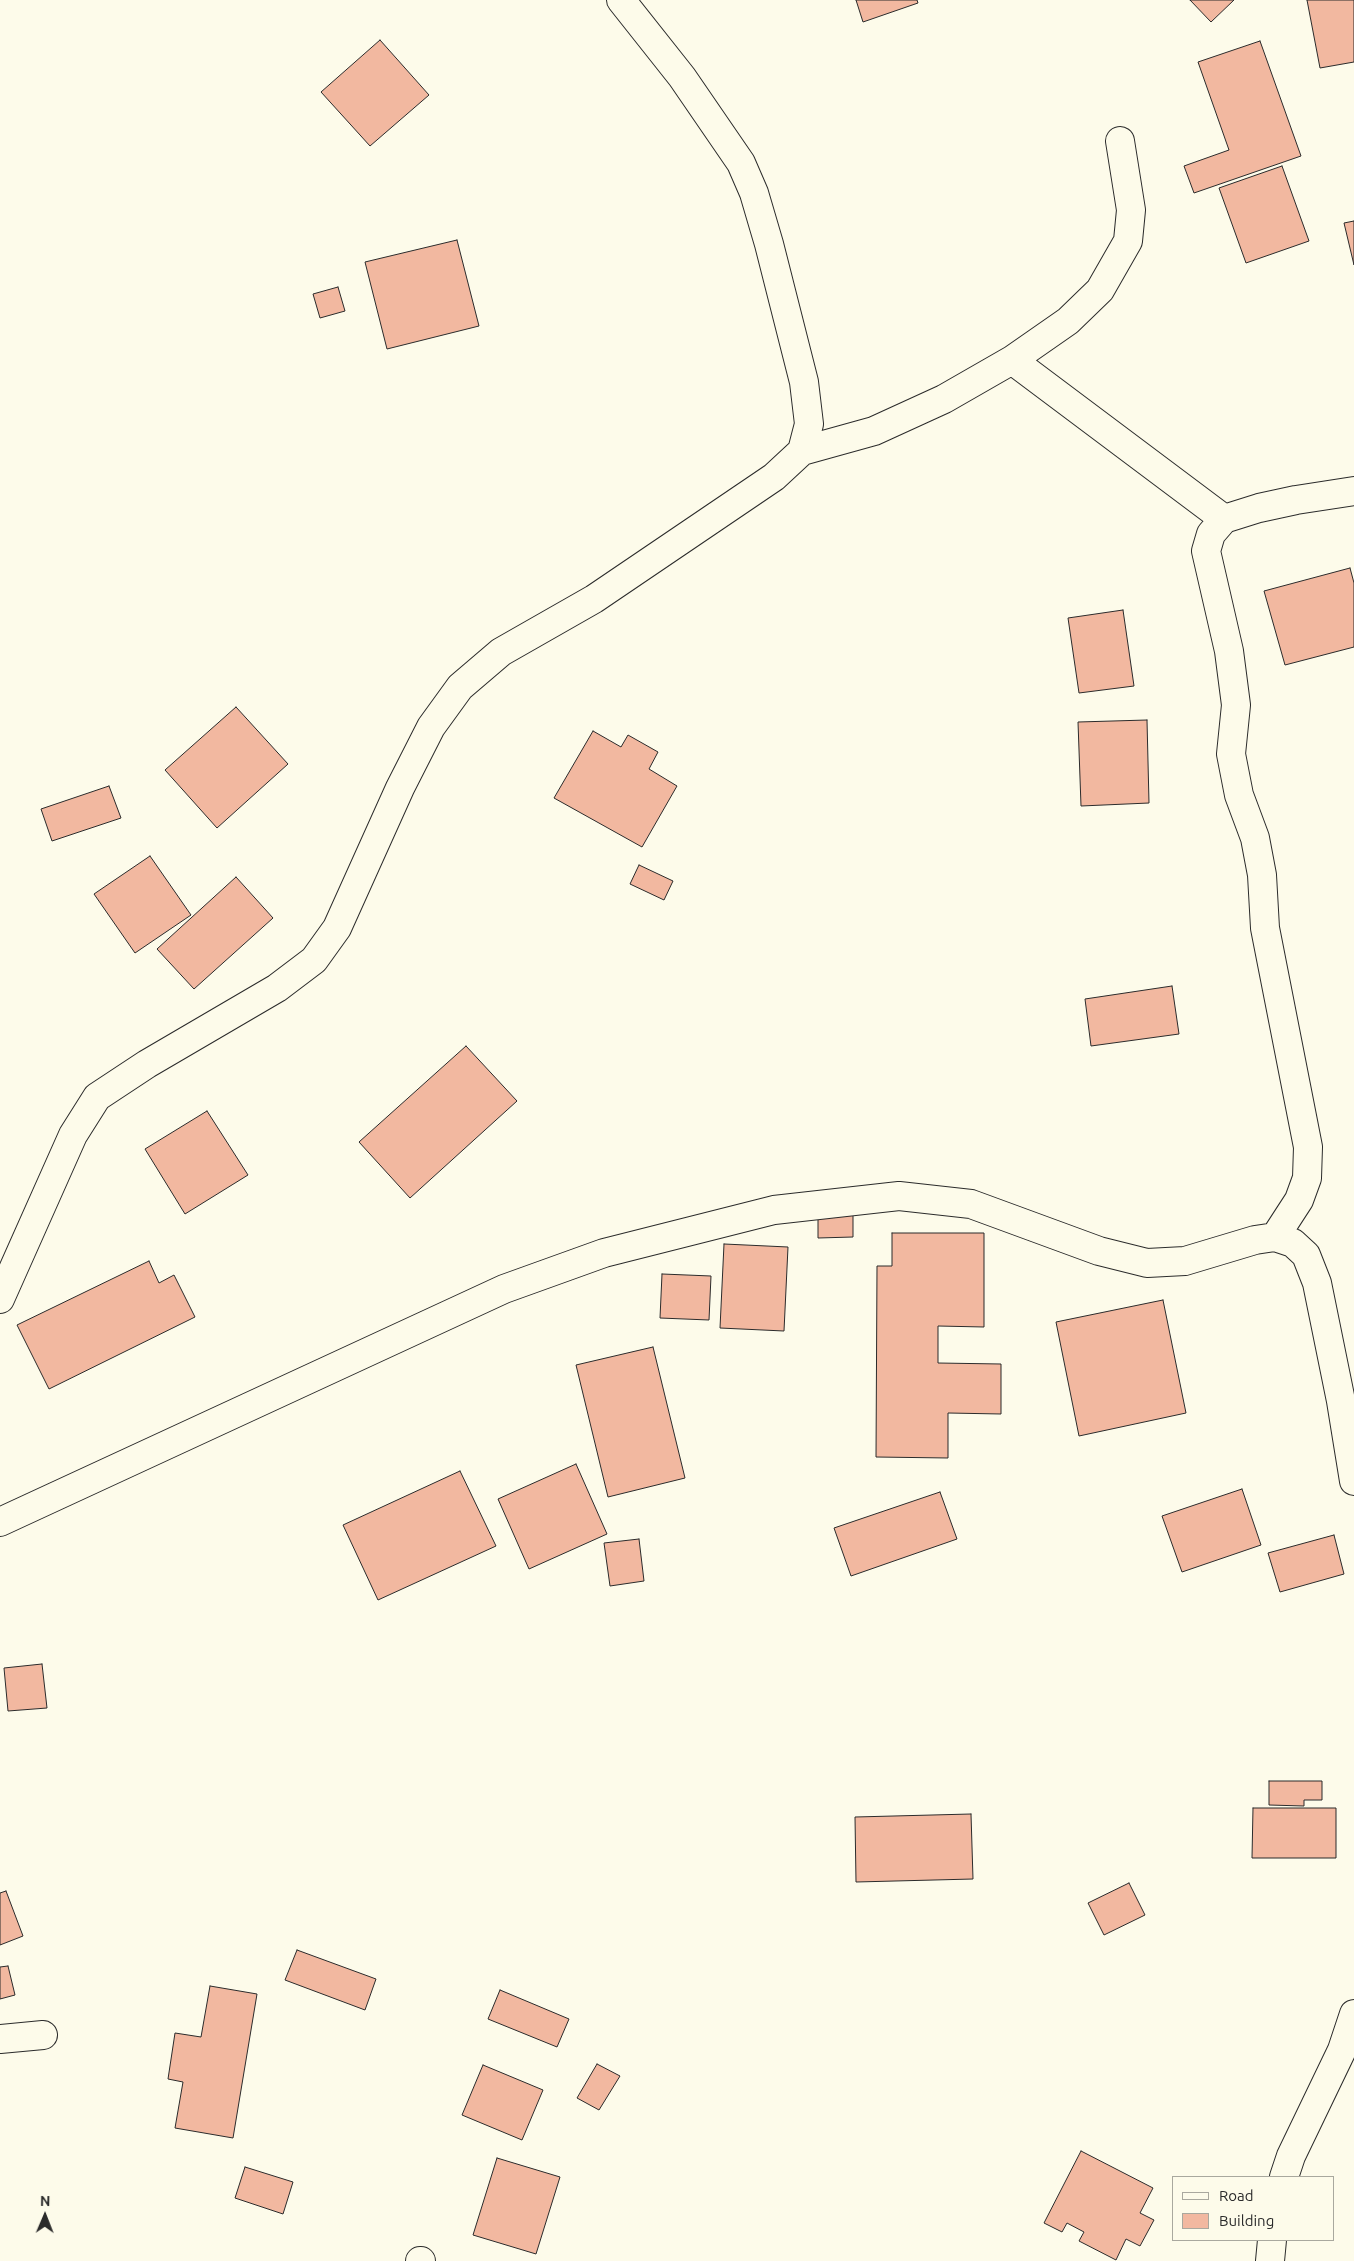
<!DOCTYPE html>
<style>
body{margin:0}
#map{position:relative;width:1354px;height:2261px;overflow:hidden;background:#fdfbea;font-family:Ubuntu,sans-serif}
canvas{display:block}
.legend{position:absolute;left:1172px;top:2176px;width:162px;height:65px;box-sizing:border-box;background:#fdfbea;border:1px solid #a9a89e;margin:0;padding:6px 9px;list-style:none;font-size:15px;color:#2b2b2b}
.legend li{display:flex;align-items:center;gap:10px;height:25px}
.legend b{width:25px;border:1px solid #a9a89e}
.north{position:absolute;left:20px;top:2191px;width:50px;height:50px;-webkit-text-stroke:4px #fdfbea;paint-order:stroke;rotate:1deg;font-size:14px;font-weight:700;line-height:20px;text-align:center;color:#2b2b2b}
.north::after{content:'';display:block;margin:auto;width:18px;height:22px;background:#2b2b2b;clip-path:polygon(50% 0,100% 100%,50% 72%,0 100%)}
</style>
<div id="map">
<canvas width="1354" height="2261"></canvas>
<ul class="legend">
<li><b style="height:6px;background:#fdfbea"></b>Road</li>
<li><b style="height:14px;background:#f2b8a0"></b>Building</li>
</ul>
<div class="north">N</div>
</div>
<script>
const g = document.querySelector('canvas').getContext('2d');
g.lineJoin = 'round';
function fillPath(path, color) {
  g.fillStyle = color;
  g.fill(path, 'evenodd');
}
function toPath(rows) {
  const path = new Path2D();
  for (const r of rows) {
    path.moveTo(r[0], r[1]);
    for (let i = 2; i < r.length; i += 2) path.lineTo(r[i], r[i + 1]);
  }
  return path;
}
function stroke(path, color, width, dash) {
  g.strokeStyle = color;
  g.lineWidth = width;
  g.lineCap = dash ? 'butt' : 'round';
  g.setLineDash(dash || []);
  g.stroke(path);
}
const building = toPath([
 [856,0,917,0,918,3,863,22,856,0],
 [1190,0,1234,0,1211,22,1190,0],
 [1307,0,1354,0,1354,62,1320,68,1307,0],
 [380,40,429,95,370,146,321,92,380,40],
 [1260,41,1301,156,1194,193,1184,166,1229,150,1198,62,1260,41],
 [1282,166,1309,241,1246,263,1219,188,1282,166],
 [1354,221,1354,265,1344,223,1354,221],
 [457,240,479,326,387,349,365,262,457,240],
 [338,287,345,311,320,318,313,294,338,287],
 [1350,568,1354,583,1354,647,1285,665,1264,591,1350,568],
 [1123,610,1134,686,1079,693,1068,618,1123,610],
 [236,707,288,764,217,828,165,770,236,707],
 [1147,720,1149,803,1081,806,1078,722,1147,720],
 [593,731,621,747,628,735,658,752,649,769,677,786,642,847,554,798,593,731],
 [109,786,121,818,52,841,41,809,109,786],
 [150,856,191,915,135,953,94,894,150,856],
 [639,865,673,881,664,900,630,884,639,865],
 [236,877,273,918,194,989,157,949,236,877],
 [1172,986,1179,1034,1091,1046,1085,999,1172,986],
 [466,1046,517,1101,410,1198,359,1142,466,1046],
 [207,1111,248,1175,185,1214,145,1149,207,1111],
 [818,1209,853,1209,853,1237,818,1238,818,1209],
 [892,1233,984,1233,984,1327,938,1326,938,1363,1001,1364,1001,1414,948,1413,948,1458,876,1457,877,1266,892,1266,892,1233],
 [724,1244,788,1247,784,1331,720,1328,724,1244],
 [149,1261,159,1283,174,1275,195,1317,49,1389,17,1325,149,1261],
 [662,1274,711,1276,709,1320,660,1318,662,1274],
 [1163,1300,1186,1413,1079,1436,1056,1322,1163,1300],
 [653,1347,685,1478,608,1497,576,1365,653,1347],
 [576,1464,607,1534,529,1569,498,1499,576,1464],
 [460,1471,496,1546,378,1600,343,1525,460,1471],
 [1242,1489,1261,1545,1182,1572,1162,1516,1242,1489],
 [940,1492,957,1539,851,1576,834,1528,940,1492],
 [1334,1535,1344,1574,1280,1592,1268,1553,1334,1535],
 [639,1539,644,1581,610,1586,604,1543,639,1539],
 [42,1664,47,1708,8,1711,4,1668,42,1664],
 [1269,1781,1322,1781,1322,1800,1304,1800,1304,1806,1269,1805,1269,1781],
 [1253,1808,1336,1808,1336,1858,1252,1858,1253,1808],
 [971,1814,973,1879,856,1882,855,1817,971,1814],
 [1129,1883,1145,1915,1104,1935,1088,1903,1129,1883],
 [6,1891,23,1936,0,1945,0,1893,6,1891],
 [297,1950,376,1979,365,2010,285,1980,297,1950],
 [8,1966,15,1995,0,1999,0,1967,8,1966],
 [210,1986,257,1994,233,2138,175,2128,183,2082,168,2079,175,2033,201,2037,210,1986],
 [500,1990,569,2019,557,2047,488,2019,500,1990],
 [597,2064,620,2076,599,2110,577,2098,597,2064],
 [483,2065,543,2090,522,2140,462,2115,483,2065],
 [1081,2151,1153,2188,1140,2213,1154,2220,1140,2246,1126,2239,1116,2260,1079,2241,1084,2232,1067,2223,1062,2232,1044,2223,1081,2151],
 [497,2158,560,2177,536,2254,473,2235,497,2158],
 [245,2167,293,2182,283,2214,235,2198,245,2167]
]);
fillPath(building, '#f2b8a0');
stroke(building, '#2b2b2b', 1);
const minor = toPath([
 [1012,360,1224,519],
 [802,451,874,431,944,399,1012,360,1068,321,1100,290,1128,241,1131,210,1120,141],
 [1275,1237,1299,1200,1307,1178,1308,1147,1265,928,1262,875,1255,838,1239,795,1231,754,1236,705,1229,651,1206,551,1211,534,1224,519,1259,508,1296,500,1354,491],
 [0,1299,73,1135,97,1097,147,1064,277,988,314,960,337,928,400,788,431,727,460,687,501,652,594,599,774,477,802,451,809,424,804,382,769,244,754,193,741,163,682,77,621,0],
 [0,1522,504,1289,604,1253,774,1210,899,1196,971,1204,1099,1251,1147,1263,1185,1261,1255,1240,1275,1237,1293,1243,1306,1255,1317,1283,1341,1401,1354,1481],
 [0,2039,43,2035],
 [1284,2177,1291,2156,1342,2050,1354,2014],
 [420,2261,421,2261],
 [1270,2261,1272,2240]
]);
stroke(minor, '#2b2b2b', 30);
stroke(minor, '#fdfbea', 28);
</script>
